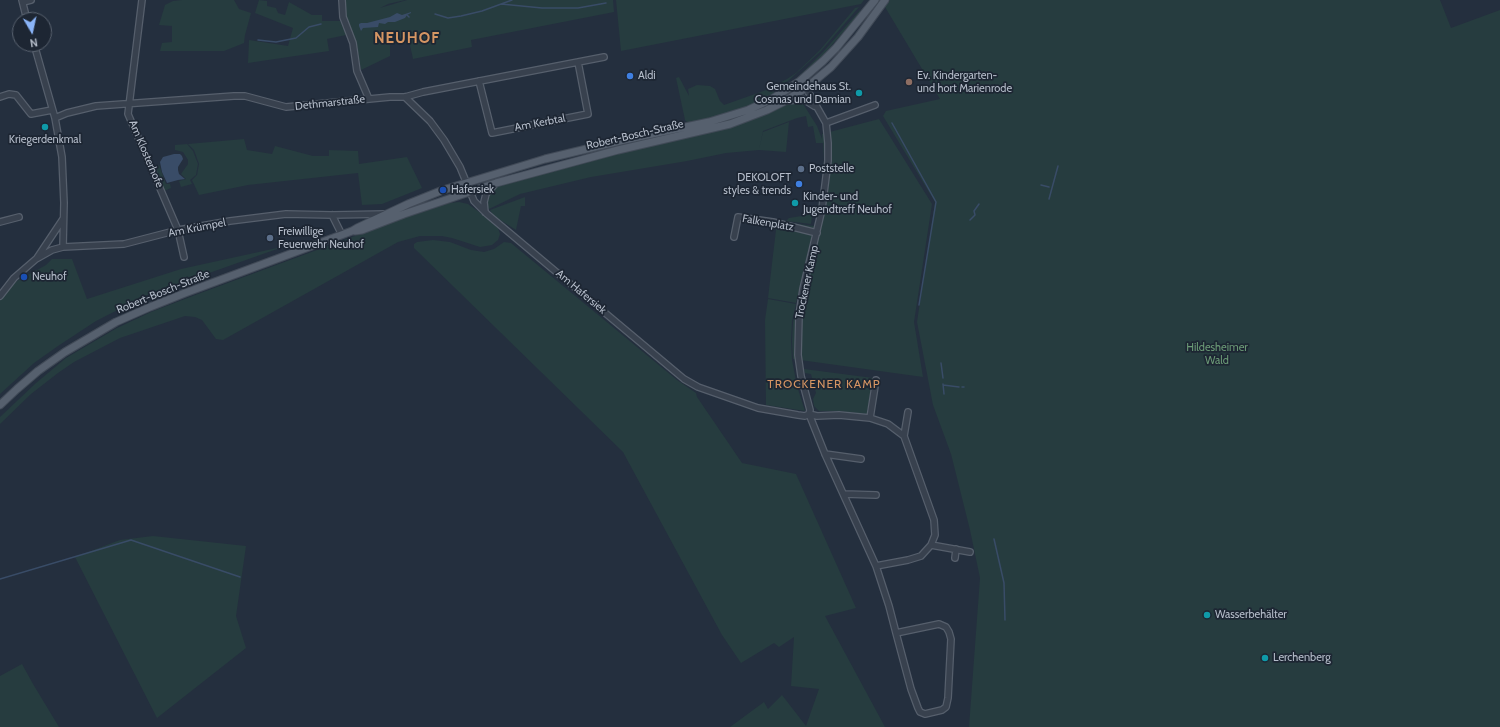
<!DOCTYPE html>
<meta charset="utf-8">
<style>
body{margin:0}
#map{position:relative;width:1500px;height:727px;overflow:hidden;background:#242f3e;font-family:Cabin,sans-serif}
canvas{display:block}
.north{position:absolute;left:12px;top:12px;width:40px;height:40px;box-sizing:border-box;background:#1d2633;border:1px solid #59626f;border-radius:50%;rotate:171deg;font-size:11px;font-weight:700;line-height:16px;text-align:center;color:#b4bcc9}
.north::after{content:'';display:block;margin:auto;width:14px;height:18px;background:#8ab4f8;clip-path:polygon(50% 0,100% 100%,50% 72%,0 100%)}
</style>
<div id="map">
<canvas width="1500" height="727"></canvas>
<div class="north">N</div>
</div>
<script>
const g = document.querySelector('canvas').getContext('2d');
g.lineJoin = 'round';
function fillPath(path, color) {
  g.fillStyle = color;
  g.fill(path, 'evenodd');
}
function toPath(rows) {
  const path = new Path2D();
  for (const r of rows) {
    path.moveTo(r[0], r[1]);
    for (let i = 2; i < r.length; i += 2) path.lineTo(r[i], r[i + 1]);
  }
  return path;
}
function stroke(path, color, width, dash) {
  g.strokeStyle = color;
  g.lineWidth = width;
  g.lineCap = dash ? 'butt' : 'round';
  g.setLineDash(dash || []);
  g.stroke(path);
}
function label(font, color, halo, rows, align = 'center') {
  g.font = font + ' Cabin,sans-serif';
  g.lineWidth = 3.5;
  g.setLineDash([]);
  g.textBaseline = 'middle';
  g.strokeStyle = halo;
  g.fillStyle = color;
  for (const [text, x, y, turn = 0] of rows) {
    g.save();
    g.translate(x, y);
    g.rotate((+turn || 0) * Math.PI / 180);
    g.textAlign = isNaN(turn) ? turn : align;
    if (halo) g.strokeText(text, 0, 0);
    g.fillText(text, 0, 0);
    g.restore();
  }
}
fillPath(toPath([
 [182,0,234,0,239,9,251,13,245,35,244,43,224,51,160,51,162,43,172,42,172,26,159,25,165,5,173,1],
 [259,0,267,1,267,6,276,8,278,13,285,15,289,2,312,15,322,15,322,21,340,21,346,35,327,39,329,51,248,63,249,40,288,46,293,28,255,13],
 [345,0,405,0,388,4,380,8,407,0,613,0,614,12,471,40,472,47,413,59,408,36,390,40,390,56,361,70,357,47,345,16],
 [616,0,864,0,861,4,621,51],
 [890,0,1440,0,1451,28,1500,10,1500,727,969,727,980,578,970,530,951,454,933,405,917,322,935,202,883,116,886,111,940,99,885,7],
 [859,7,821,51,788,81,771,89,777,95,741,111,689,124,685,120,676,78,679,77,689,96,688,89,697,85,710,86,715,89,720,101,724,105,769,89,787,79,796,73,820,50,855,8],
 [860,10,861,12,824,54,801,76,800,75,823,52],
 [800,99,817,126,822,139,822,134,879,119,932,204,914,322,923,377,793,359,792,341,793,322,815,227,821,189,824,160,823,143,816,143,813,126,808,127,806,116,797,118,763,131,759,150,726,153,687,161,591,177,520,194,489,209,487,205,487,199,491,192,500,185,576,163,739,124,764,115],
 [789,122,786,152,759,150,763,132],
 [244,139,247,150,272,154,275,146,313,156,329,156,329,150,358,151,359,164,407,157,422,188,382,204,362,205,358,173,248,185,199,195,192,180,197,175,199,164,194,150,188,144],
 [187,144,193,151,198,164,196,175,190,180,192,184,181,187,179,181,186,179,181,174,188,164,188,160,183,152,175,150,175,145],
 [159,165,166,184,170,184,171,188,164,191,154,167],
 [525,197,525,206,521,206,516,230,494,216,490,210],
 [459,202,468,204,479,212,498,228,500,234,498,240,492,245,480,247,452,238,442,236,420,236,398,242,223,340,216,339,202,320,195,317,185,316,120,338,74,362,58,373,31,394,0,424,0,417,36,383,66,358,117,328,151,312,198,294,398,220,450,203],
 [809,208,813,209,811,224,786,221,789,218,808,215],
 [777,221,814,226,796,303,768,298],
 [433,240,450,242,471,250,484,252,494,249,504,242,511,243,677,380,696,393,697,397,742,463,796,474,856,608,825,616,885,727,730,727,764,702,768,709,782,695,806,726,819,689,791,686,794,637,779,647,774,643,741,663,722,635,623,452,414,248,414,244,417,242],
 [277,248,277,249,147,295,96,321,58,346,34,363,0,394,0,298,17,281,46,265,52,259,72,259,87,299,181,269],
 [768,299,796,304,792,321,791,340,792,360,797,386,805,411,766,405,765,320],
 [804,369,873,378,867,414,838,411,819,411,814,406,813,399,816,393,811,374,805,373],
 [153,536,246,546,236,616,246,648,157,718,75,557,120,540],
 [22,664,33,684,59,727,0,727,0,676]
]), '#263c3f');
fillPath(toPath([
 [411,12,411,13,407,15,405,18,395,22,388,22,385,24,379,23,378,27,363,28,361,31,359,26,359,24,361,23,367,23,390,17,397,13,402,15],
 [174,154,180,154,182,156,183,159,178,167,178,170,179,174,185,179,178,180,167,183,162,172,160,162,163,157]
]), '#394c67');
stroke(toPath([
 [501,4,542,8,578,8,606,3],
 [435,14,448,18,461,16,482,11,512,0],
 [407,15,409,17],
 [258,40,276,42,296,38,309,27,321,24],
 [892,123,936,202,919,305],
 [1041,185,1049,187],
 [1049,199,1058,166],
 [970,220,975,215,974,211,979,204],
 [941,363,943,378],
 [943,384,944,394],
 [943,385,959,387],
 [962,387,964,387],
 [994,539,1004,583,1005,620],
 [0,579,131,540,240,577]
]), '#394c67', 1.5);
const minor = toPath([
 [22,0,27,20],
 [142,0,128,114,178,230,184,257],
 [342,0,343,17,353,43,357,71,369,99],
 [23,2,31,0],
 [34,44,55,118,62,157,64,203,63,247],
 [479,81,492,133,588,114,578,62],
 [800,81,809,93,826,123,828,143,828,161,822,209,803,289,799,315,798,355,801,376,810,410,809,414,825,454,876,566,889,606,896,633,911,689,918,708,920,712,925,714,942,710,946,707,948,698,951,639,949,632,946,627,939,624,896,633],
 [0,97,9,94,16,95,31,114,52,110],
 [405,97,430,121,444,140,460,167,474,201,487,214,684,379,698,387,758,408,798,415,805,416,809,414,817,416,839,415,870,418,888,424,904,436,934,520,935,535,931,545,921,556,908,560,876,566],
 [787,101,803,99,814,106],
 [55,118,67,113,96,106,234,96,245,96,286,107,390,97,405,97,423,92,604,57],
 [826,123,875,105],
 [485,212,484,202,486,194,495,184],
 [332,215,342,235],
 [0,222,19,217],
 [734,237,738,217,773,222,817,233],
 [37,258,63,219],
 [0,296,14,278,36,259,52,250,63,247,124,244,178,230,230,221,286,214,332,215,385,214],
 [870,418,876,380],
 [904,436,908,412],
 [825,454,861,459],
 [844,494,876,495],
 [931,545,970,552],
 [955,558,956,549]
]);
const major = toPath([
 [355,231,362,230,404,214,496,183,618,150,730,124,767,110,785,101,806,88,831,67,858,37,885,0],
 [0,405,17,389,38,371,65,352,116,322,150,307,185,293,352,231,357,228,408,204,443,190,545,159,624,140,709,122,748,110,772,99,800,81,823,61,836,48,875,0]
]);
stroke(minor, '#565f6c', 8);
stroke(major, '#414a57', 9);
stroke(minor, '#38414e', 5.5);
stroke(major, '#56606e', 7);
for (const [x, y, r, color] of [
 [630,76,4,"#3f7fe0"],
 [909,82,4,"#8d6e63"],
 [859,93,4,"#0f9aa8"],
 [45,127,4,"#0f9aa8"],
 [801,169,4,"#5c6f8a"],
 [799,184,4,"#3f7fe0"],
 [443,190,4,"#1a4fb4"],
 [795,203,4,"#0f9aa8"],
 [270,238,4,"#5c6f8a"],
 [24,277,4,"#1a4fb4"],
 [1207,615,4,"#0f9aa8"],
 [1265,658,4,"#0f9aa8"]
]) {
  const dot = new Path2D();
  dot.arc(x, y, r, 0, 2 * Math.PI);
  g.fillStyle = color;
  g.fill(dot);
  stroke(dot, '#1d2633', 1.5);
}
label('11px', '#b4bcc9', '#1d2633', [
 ["Aldi",638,76],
 ["Ev. Kindergarten-",917,76],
 ["und hort Marienrode",917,89],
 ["Gemeindehaus St.",851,87,"right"],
 ["Cosmas und Damian",851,100,"right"],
 ["Kriegerdenkmal",45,140,"center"],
 ["Poststelle",809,169],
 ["DEKOLOFT",791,178,"right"],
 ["styles & trends",791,191,"right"],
 ["Hafersiek",451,190],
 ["Kinder- und",803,197],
 ["Jugendtreff Neuhof",803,210],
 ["Freiwillige",278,232],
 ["Feuerwehr Neuhof",278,245],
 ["Neuhof",32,277],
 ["Wasserbehälter",1215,615],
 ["Lerchenberg",1273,658]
], 'left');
label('11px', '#b4bcc9', '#1d2633', [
 ["Dethmarstraße",330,103,-6],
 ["Am Kerbtal",540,123,-11],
 ["Robert-Bosch-Straße",635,135,-13],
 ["Am Klosterhofe",146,154,67],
 ["Falkenplatz",768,223,10],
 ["Am Krümpel",197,228,-11],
 ["Trockener Kamp",807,282,-78],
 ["Robert-Bosch-Straße",163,292,-22],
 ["Am Hafersiek",581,292,40]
]);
label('11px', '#6b9a76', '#1d2633', [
 ["Hildesheimer",1217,348],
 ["Wald",1217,361]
]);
g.letterSpacing = '1px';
label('12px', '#d59563', '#1d2633', [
 ["TROCKENER KAMP",824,384]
]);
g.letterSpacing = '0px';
g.letterSpacing = '1px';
label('bold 15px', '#d59563', '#1d2633', [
 ["NEUHOF",407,39]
]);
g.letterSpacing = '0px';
</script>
